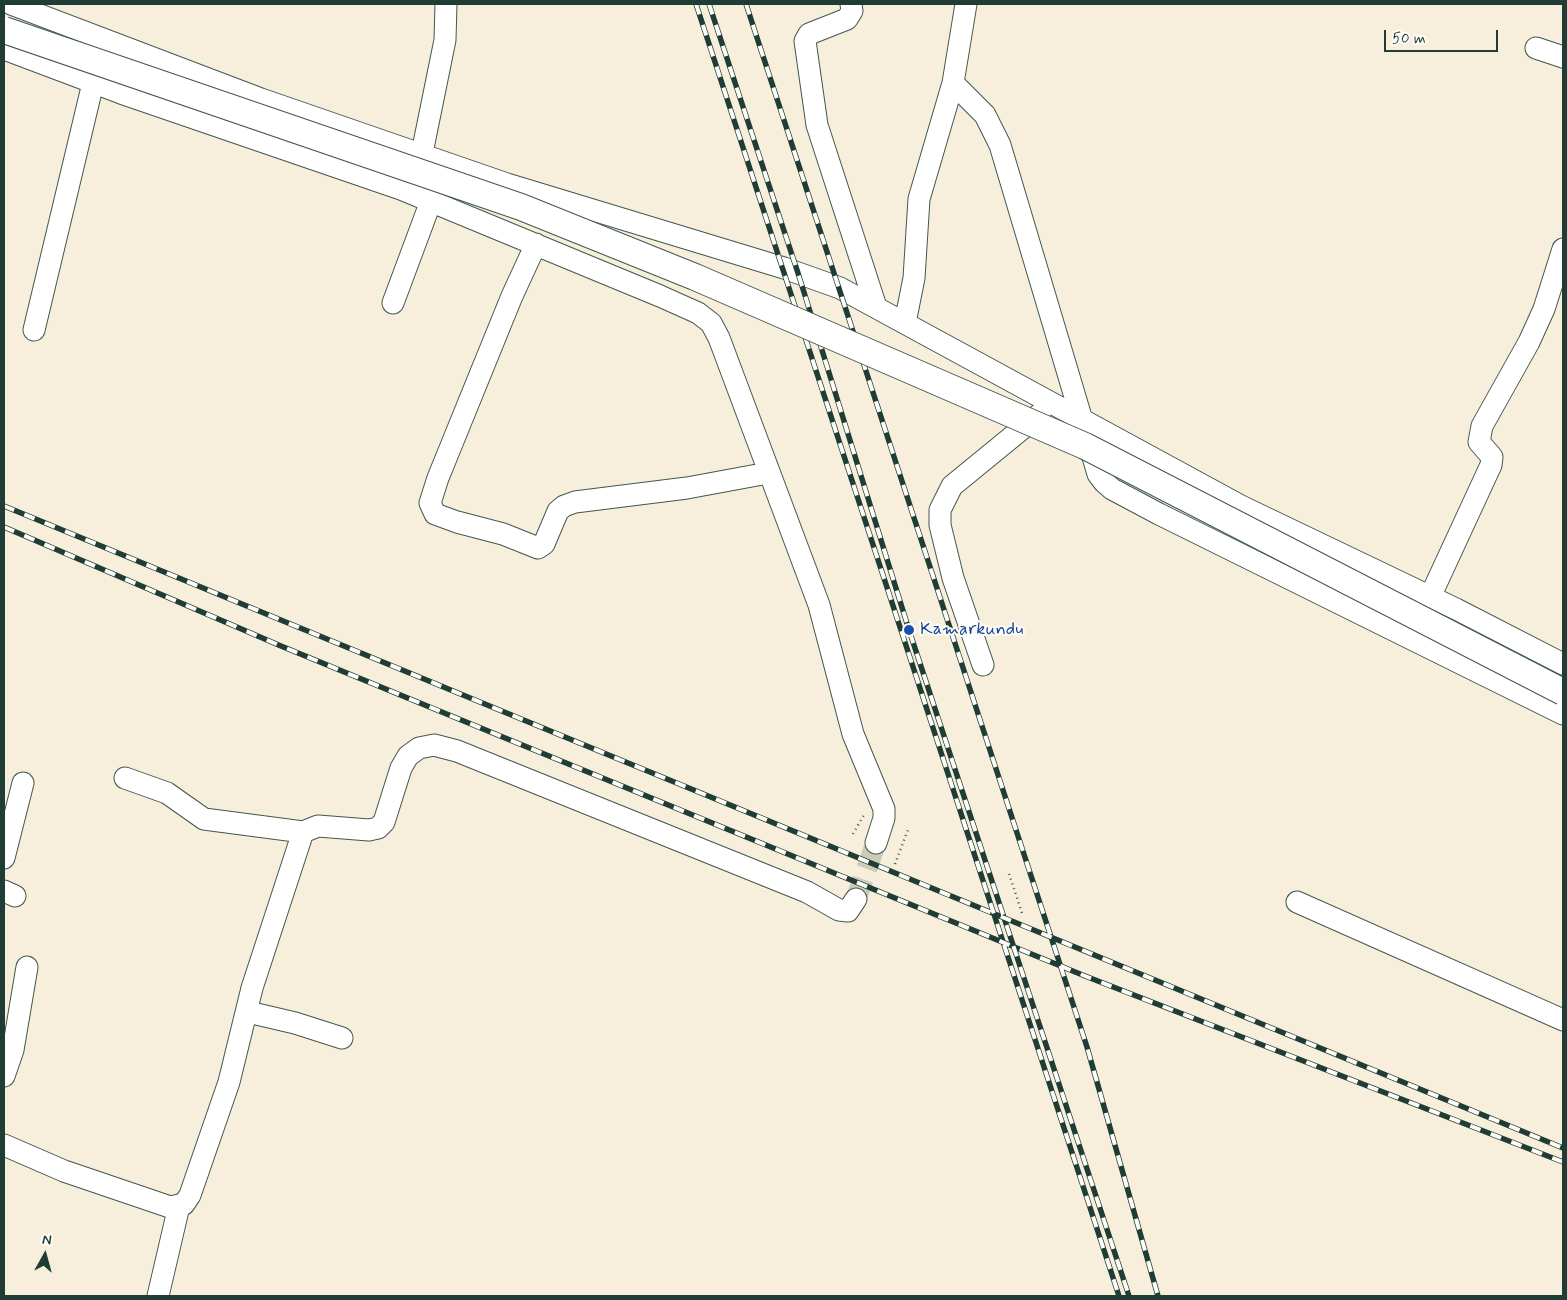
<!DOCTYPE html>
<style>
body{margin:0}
#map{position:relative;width:1567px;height:1300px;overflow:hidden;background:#f8eedc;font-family:Mynerve,sans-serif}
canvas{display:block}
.frame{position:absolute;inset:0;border:5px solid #1f3d34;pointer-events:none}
.north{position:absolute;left:20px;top:1230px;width:50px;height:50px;-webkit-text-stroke:4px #fdfcf7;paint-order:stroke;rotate:7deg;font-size:14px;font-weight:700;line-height:20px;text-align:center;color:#1f3d34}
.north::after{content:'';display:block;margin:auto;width:18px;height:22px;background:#1f3d34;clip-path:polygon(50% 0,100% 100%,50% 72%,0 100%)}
.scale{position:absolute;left:1384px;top:30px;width:114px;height:22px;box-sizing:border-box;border:2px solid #1f3d34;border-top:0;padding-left:6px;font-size:15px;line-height:18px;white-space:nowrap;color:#1f3d34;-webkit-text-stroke:4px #fdfcf7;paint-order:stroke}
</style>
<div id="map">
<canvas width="1567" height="1300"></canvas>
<div class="frame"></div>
<div class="north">N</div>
<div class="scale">50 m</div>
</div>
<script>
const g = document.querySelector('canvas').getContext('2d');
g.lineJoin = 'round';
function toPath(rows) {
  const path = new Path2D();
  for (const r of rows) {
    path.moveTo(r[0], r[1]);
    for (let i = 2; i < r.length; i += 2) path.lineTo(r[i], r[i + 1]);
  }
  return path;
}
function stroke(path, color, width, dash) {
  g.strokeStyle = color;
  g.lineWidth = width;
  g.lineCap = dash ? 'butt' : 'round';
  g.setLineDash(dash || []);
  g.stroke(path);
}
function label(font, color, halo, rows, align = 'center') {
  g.font = font + ' Mynerve,sans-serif';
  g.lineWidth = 4;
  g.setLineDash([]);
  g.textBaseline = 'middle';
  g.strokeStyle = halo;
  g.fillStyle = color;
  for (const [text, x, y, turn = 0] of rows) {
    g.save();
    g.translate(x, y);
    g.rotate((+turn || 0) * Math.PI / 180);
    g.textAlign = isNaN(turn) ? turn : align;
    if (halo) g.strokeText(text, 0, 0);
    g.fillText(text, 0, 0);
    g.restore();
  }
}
stroke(toPath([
 [856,899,876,843]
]), '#cdcbba', 21, [21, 11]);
const minor = toPath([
 [11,4,261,99,507,184,784,268,840,288,1241,506,1456,609,1563,664],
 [851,4,852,11,847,19,809,34,805,41,817,125,876,307],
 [1536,48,1563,57],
 [4,49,121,93,401,189,660,296,698,313,711,323,719,338,819,605,853,734,884,809,884,818,876,843],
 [953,83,985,115,1000,145,1098,474,1104,482,1112,489,1159,514,1563,714],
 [422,153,445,40,446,4],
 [536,244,512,296,438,478,430,503,435,514,457,522,503,534,538,548,544,544,558,511,564,506,575,502,687,488,768,473],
 [393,303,431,201],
 [905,323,914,278,919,199,953,83,966,4],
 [34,330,93,83],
 [1430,597,1491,465,1492,457,1479,442,1482,426,1529,342,1544,309,1563,249],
 [983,665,953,578,940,525,940,510,952,486,1040,414],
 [125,778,167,793,204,819,303,832],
 [4,858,23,783],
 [4,891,15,896],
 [1297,902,1563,1020],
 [248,1012,295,1023,342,1038],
 [4,1076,13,1050,27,967],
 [4,1145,64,1171,170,1207,184,1204,190,1195,229,1082,252,988,303,832,318,826,369,830,378,828,384,822,401,768,408,756,419,748,434,745,457,751,807,892,839,910,848,911,856,899],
 [158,1296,179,1206]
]);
stroke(minor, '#40584d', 23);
stroke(toPath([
 [853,834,865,813],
 [895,864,909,827],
 [1009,874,1023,916]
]), '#40584d', 2.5, [1, 4]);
stroke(minor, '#fff', 21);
const rail = toPath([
 [696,4,1119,1296],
 [709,4,798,273,909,630,1129,1296],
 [746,4,1087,1047,1158,1296],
 [4,506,1563,1148],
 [4,527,281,646,1085,976,1563,1162]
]);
stroke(rail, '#1f3d34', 5.5);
stroke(rail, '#fdfcf7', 4, [11]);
const majorBridge = toPath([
 [4,30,521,207,695,277,1085,446,1563,692]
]);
stroke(majorBridge, '#40584d', 28, []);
stroke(majorBridge, '#fff', 26);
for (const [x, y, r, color] of [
 [909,630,6,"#1a4fb4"]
]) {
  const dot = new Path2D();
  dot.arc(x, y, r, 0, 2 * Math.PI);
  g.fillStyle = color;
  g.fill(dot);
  stroke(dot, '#fdfcf7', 2);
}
label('18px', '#164399', '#fdfcf7', [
 ["Kamarkundu",920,630]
], 'left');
</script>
